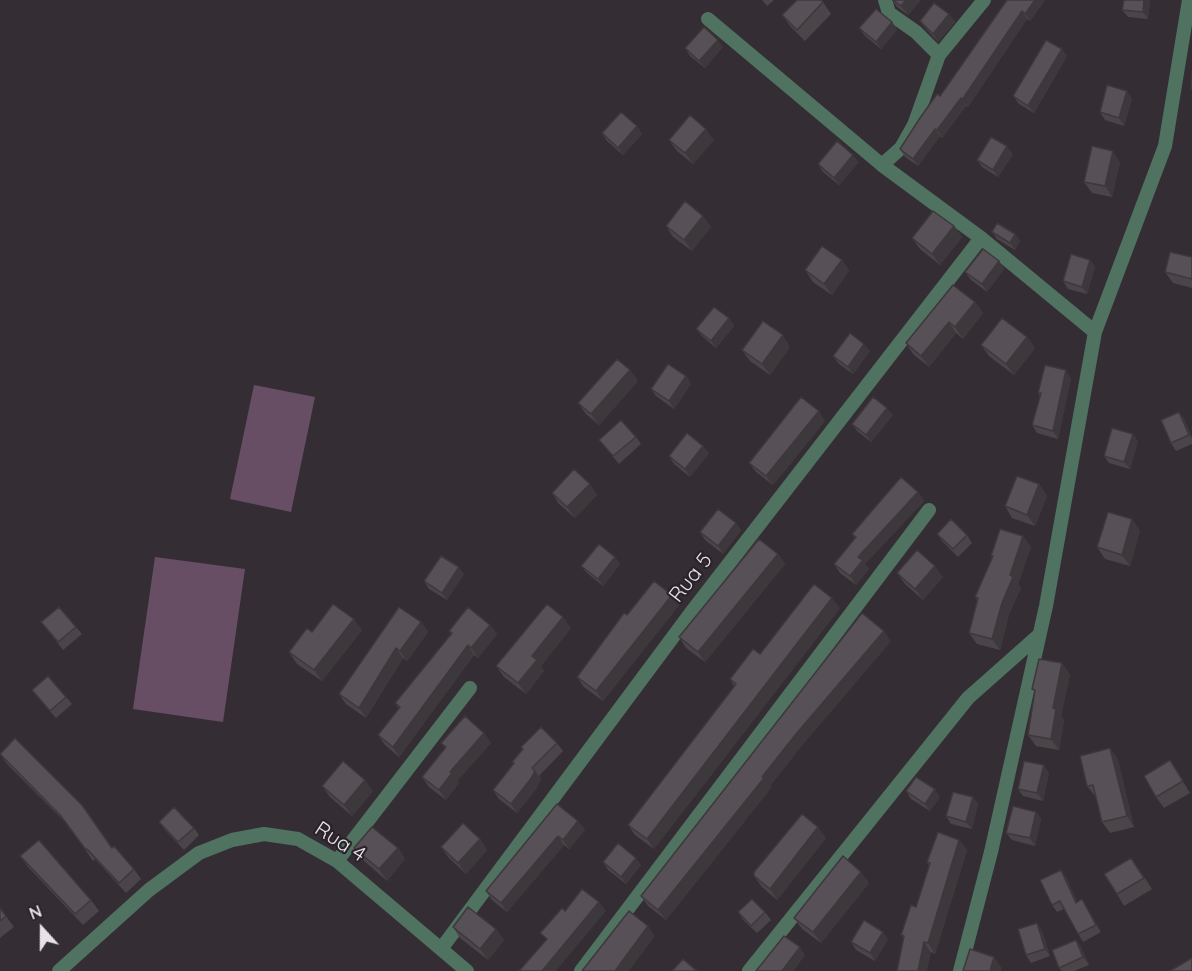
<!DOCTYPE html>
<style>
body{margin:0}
#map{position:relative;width:1192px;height:971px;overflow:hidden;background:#342e34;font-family:Quicksand,sans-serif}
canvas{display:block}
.north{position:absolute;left:12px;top:899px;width:60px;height:60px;-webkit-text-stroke:4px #2a242a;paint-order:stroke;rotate:339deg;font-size:16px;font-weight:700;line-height:24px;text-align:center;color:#e6e2e6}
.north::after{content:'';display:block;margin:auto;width:21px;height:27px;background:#e6e2e6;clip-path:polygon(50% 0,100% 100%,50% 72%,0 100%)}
</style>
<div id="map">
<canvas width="1192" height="971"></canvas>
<div class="north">N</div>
</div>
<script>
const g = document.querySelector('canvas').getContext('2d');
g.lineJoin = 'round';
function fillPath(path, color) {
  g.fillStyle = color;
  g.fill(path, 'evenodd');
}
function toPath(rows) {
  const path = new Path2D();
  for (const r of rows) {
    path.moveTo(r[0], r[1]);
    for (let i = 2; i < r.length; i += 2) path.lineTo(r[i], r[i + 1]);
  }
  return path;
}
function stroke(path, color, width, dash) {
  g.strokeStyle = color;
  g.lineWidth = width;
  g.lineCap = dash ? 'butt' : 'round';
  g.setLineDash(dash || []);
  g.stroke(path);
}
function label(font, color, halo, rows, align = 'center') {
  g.font = font + ' Quicksand,sans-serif';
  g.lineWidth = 4.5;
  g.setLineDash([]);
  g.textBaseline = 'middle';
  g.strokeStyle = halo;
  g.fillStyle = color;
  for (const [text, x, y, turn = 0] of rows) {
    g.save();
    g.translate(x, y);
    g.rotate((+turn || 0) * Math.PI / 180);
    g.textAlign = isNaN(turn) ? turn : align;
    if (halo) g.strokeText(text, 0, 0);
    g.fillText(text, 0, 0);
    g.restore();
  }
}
fillPath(toPath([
 [254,385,315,397,291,512,230,499],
 [155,557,245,569,223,722,133,709]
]), '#674e64');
stroke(toPath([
 [885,0,889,13,916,32,939,55],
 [708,19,882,165,981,238,1095,332],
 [882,165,901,148,914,125,939,55,984,0],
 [337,861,470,688],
 [441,949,693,610,981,238],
 [59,971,149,890,199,853,232,840,264,834,298,839,337,861,467,971],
 [581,971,929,510],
 [749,971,968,698,1039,635],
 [960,971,991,852,1046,606,1095,332,1165,146,1189,0]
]), '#4f7261', 14);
fillPath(toPath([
 [762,0,774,0,767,6],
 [892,0,921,0,908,15,897,7],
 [1045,0,1030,21,1027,19,968,107,966,106,942,138,940,136,918,166,905,157,900,149,940,96,1003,5],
 [1124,0,1150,0,1148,19,1128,17,1122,10],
 [823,2,831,14,805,41,790,26,782,15],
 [949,14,955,22,938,42,926,29,920,21],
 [892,22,897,30,881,49,865,36,859,28],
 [723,47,705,68,690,56,685,48],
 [1067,56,1034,113,1019,104,1013,96],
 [1132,98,1124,126,1105,120,1100,112],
 [637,126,642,134,623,155,607,141,602,133],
 [669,140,714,140,693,164,677,151],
 [1013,154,998,177,982,167,977,160],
 [859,162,839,185,823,172,818,164],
 [1120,162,1112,197,1092,193,1084,182],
 [703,216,711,227,692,251,673,237,666,226],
 [954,226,962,237,940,265,920,249,912,238],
 [992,232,1015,234,1020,241,1015,250,997,239],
 [1192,257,1192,288,1173,283,1165,272],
 [842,260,849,271,832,295,813,282,805,270],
 [1090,260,1095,267,1087,294,1068,289,1063,281],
 [999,261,1004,269,987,292,971,280,965,272],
 [975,302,983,313,963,339,956,333,929,367,913,354,906,343],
 [729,318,734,326,716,348,702,336,696,329],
 [1027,337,1035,348,1014,375,989,356,981,345],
 [790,347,770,375,750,361,742,350],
 [870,351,853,374,839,364,833,356],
 [630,370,638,381,599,425,586,414,578,403],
 [686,376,691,384,674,409,656,396,651,389],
 [1071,378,1058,439,1037,433,1032,425,1040,396,1038,393],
 [1179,412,1184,419,1192,438,1192,444,1176,451,1171,443],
 [893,415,871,442,857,431,852,424],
 [825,421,773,485,756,472,749,463],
 [636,437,641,444,619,464,599,440],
 [1138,441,1130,469,1109,463,1104,456],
 [703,446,709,453,690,477,674,464,669,456],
 [1039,484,1047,496,1035,526,1012,518,1005,506],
 [918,492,924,501,865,564,869,569,856,585,840,573,834,564,855,538,852,534],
 [552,493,597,495,575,518,559,504],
 [736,523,741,530,723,554,705,540,700,532],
 [1140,530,1130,566,1105,559,1097,547],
 [937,534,967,535,972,543,958,557,942,541],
 [1023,536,1031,547,1018,584,1021,588,1009,614,1000,650,977,644,969,633,977,600,975,597,993,558,991,556],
 [778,554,785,564,705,662,686,648,679,637],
 [615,557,620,564,603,586,587,573,581,566],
 [897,573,943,577,923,600,905,584],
 [464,574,447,600,429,589,424,581],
 [672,595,679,605,603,701,584,687,577,677,627,615],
 [840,608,654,849,635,835,628,825,734,686,730,679,760,654],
 [41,622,76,627,82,634,63,650],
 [421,622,428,632,407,661,403,658,366,718,346,704,339,694],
 [490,625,497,634,478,658,474,655,399,757,385,745,378,735,399,709,395,703,451,634,449,631],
 [571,628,541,666,544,671,526,694,504,677,496,666],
 [362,630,322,681,297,664,289,652,312,632],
 [891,641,803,744,770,786,771,788,666,920,648,906,641,896],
 [1070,674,1061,716,1064,720,1059,750,1036,746,1028,735,1035,693,1032,689],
 [32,690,66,697,72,704,56,718,37,697],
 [484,733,491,743,457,781,459,783,446,800,429,787,422,777,445,748,441,743],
 [557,743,563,751,539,776,541,779,536,789,517,813,499,799,493,790,514,764,512,762],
 [1110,748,1118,760,1134,827,1110,833,1102,822,1096,797,1087,786],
 [0,754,112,848,134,869,141,879,126,893,95,859,93,861,68,825,7,764],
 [1170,760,1190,793,1164,808,1156,797],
 [1049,773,1043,801,1023,796,1018,789],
 [322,786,373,791,352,816,330,797],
 [906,791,940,797,930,811,911,799],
 [973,797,978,804,972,829,951,824,946,816],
 [1036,812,1041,819,1035,846,1012,840,1006,833],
 [578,821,585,830,569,849,564,845,507,912,492,900,486,891],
 [159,822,194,828,199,835,184,850,164,829],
 [826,838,777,900,762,887,754,876],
 [480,839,487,850,466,874,449,858,441,847],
 [959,840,967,850,935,954,904,939,901,935,916,907,929,866,927,862],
 [354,848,398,848,405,859,387,881,362,859],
 [20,856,91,900,99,911,83,925,28,867],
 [603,862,641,865,626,884,608,870],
 [1139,869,1152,889,1124,906,1117,894],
 [1066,877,1077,902,1082,899,1101,932,1083,942,1064,909,1057,912,1052,905],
 [869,883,821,943,802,929,794,918],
 [0,908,14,927,0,938],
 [738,912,765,912,771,920,757,933,743,920],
 [1037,923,1042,931,1050,956,1031,963,1026,955],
 [453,927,496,929,504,940,488,960,460,938],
 [888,939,875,961,856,950,851,942],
 [1076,940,1081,947,1089,965,1074,971,1062,971,1059,968]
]), '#4b454a');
fillPath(toPath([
 [906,0,921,0,908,15,901,6],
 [1035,0,1045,0,1030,21,1025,14],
 [1144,0,1150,0,1148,19,1143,12],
 [1022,11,1027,19,968,107,962,100],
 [949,14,955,22,938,42,933,34],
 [892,22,897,30,881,49,876,42],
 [718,40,723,47,705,68,699,61],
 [1062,49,1067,56,1034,113,1028,106],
 [1127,91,1132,98,1124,126,1119,118],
 [961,98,966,106,942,138,937,130],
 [637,126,642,134,623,155,618,148],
 [706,129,714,140,693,164,685,153],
 [935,129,940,136,918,166,913,159],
 [1007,146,1013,154,998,177,993,170],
 [1113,151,1120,162,1112,197,1105,186],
 [853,155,859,162,839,185,834,178],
 [703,216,711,227,692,251,684,240],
 [954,226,962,237,940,265,932,254],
 [1015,234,1020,241,1015,250,1010,243],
 [842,260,849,271,832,295,824,284],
 [1090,260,1095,267,1087,294,1082,287],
 [999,261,1004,269,987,292,982,284],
 [975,302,983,313,963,339,955,327],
 [729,318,734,326,716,348,711,341],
 [949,322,956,333,929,367,921,356],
 [783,335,790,347,770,375,762,364],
 [1027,337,1035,348,1014,375,1006,364],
 [864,344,870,351,853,374,848,367],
 [630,370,638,381,599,425,591,414],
 [1066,370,1071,378,1058,439,1053,431],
 [686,376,691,384,674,409,669,401],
 [887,408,893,415,871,442,866,435],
 [819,411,825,421,773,485,766,476],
 [1179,412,1184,419,1192,440,1189,435],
 [1133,434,1138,441,1130,469,1124,462],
 [703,446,709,453,690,477,685,469],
 [590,484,597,495,575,518,567,507],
 [1039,484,1047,496,1035,526,1027,515],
 [918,492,924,501,865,564,869,569,856,585,850,576,858,557],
 [1132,519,1140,530,1130,566,1122,555],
 [736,523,741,530,723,554,718,546],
 [1023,536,1031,547,1018,584,1021,588,1009,614,1000,650,992,639,1010,575],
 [778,554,785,564,705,662,698,652],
 [615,557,620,564,603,586,598,579],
 [935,566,943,577,923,600,915,589],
 [459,567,464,574,447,600,442,593],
 [672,595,679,605,603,701,596,691],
 [832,598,840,608,654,849,647,839],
 [563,617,571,628,541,666,544,671,526,694,518,683,532,656],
 [354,619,362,630,322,681,314,670],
 [421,622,428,632,407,661,400,651],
 [490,625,497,634,478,658,471,648],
 [884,631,891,641,803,744,770,786,771,788,666,920,658,910,796,734],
 [468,645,474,655,399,757,393,747],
 [396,648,403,658,366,718,359,708],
 [1062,663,1070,674,1061,716,1064,720,1059,750,1051,739,1053,708],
 [484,733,491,743,457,781,459,783,446,800,439,790,450,772],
 [1110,748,1118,760,1134,827,1127,816],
 [1044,765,1049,773,1043,801,1037,793],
 [535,771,541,779,536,789,517,813,511,804],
 [365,780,373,791,352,816,344,805],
 [935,789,940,797,930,811,925,804],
 [973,797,978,804,972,829,966,822],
 [1036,812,1041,819,1035,846,1030,838],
 [578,821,585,830,569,849,563,840],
 [818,827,826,838,777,900,770,889],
 [558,836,564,845,507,912,501,903],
 [480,839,487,850,466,874,458,863],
 [959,840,967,850,935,954,928,943],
 [398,848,405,859,387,881,379,869],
 [636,858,641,865,626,884,621,877],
 [1061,870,1066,877,1081,910,1076,903],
 [861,872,869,883,821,943,813,932],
 [1082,899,1087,907,1101,932,1096,925],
 [599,902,606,911,556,971,542,971],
 [1037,923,1042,931,1050,956,1045,949],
 [648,926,655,936,629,971,615,971],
 [496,929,504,940,488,960,480,949],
 [883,932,888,939,875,961,870,953],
 [1076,940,1081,947,1089,965,1083,957],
 [924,942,931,953,927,971,918,971],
 [800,947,805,955,794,971,782,971],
 [994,957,1002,968,1001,971,990,971]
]), '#3d383c');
const building = toPath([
 [797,0,821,0,823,2,797,30,782,15,797,0],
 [893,0,906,0,901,6,893,0],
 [1007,0,1035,0,1025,14,1022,11,962,100,961,98,937,130,935,129,913,159,900,149,920,118,937,94,940,96,1007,0],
 [1124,0,1144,0,1143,12,1122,10,1124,0],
 [934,3,949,14,933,34,920,21,934,3],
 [876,9,892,22,876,42,859,28,876,9],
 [704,27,718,40,699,61,685,48,704,27],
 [1046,40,1062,49,1028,106,1013,96,1046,40],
 [1192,71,1192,89,1191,89,1192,71],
 [1107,85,1127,91,1119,118,1100,112,1107,85],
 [621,112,637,126,618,148,602,133,621,112],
 [690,115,706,129,685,153,669,140,690,115],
 [991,137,1007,146,993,170,977,160,991,137],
 [837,141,853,155,834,178,818,164,837,141],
 [1092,146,1113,151,1105,186,1084,182,1092,146],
 [685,201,703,216,684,240,666,226,685,201],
 [933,211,954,226,932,254,912,238,933,211],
 [997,223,1015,234,1010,243,992,232,997,223],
 [822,246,842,260,824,284,805,270,822,246],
 [983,249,999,261,982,284,965,272,983,249],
 [1170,252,1192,257,1192,279,1165,272,1170,252],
 [1071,254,1090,260,1082,287,1063,281,1071,254],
 [953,285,975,302,955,327,949,322,921,356,906,343,953,285],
 [714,307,729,318,711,341,696,329,714,307],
 [1002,318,1027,337,1006,364,981,345,1002,318],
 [763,321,783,335,762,364,742,350,763,321],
 [850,333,864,344,848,367,833,356,850,333],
 [617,359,630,370,591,414,578,403,617,359],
 [668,364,686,376,669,401,651,389,668,364],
 [1045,365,1066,370,1053,431,1032,425,1041,393,1038,393,1045,365],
 [801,397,819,411,766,476,749,463,801,397],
 [873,397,887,408,866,435,852,424,873,397],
 [1179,412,1189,435,1171,443,1161,420,1179,412],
 [621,420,636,437,613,456,599,440,621,420],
 [1112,428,1133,434,1124,462,1104,456,1112,428],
 [687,433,703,446,685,469,669,456,687,433],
 [574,469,590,484,567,507,552,493,574,469],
 [1017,476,1039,484,1027,515,1005,506,1017,476],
 [901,477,918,492,858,557,863,560,850,576,834,564,856,537,852,534,901,477],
 [718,509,736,523,718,546,700,532,718,509],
 [1108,512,1132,519,1122,555,1097,547,1108,512],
 [951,519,967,535,953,549,937,534,951,519],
 [1000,529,1023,536,1010,575,1013,577,1002,603,992,639,969,633,978,598,975,597,993,556,991,556,1000,529],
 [759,539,778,554,698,652,679,637,759,539],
 [599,544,615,557,598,579,581,566,599,544],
 [917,550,935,566,915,589,897,573,917,550],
 [441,556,459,567,442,593,424,581,441,556],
 [654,581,672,595,596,691,577,677,624,613,627,615,654,581],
 [814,584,832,598,647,839,628,825,736,684,730,679,753,649,760,654,814,584],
 [333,604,354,619,314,670,289,652,307,628,312,632,333,604],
 [547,604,563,617,532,656,537,660,518,683,496,666,547,604],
 [59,607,76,627,58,642,41,622,59,607],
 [399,607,421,622,400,651,396,648,359,708,339,694,399,607],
 [468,607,490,625,471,648,468,645,393,747,378,735,400,707,395,703,452,633,449,631,468,607],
 [862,613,884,631,796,734,762,777,764,778,658,910,641,896,862,613],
 [1039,659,1062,663,1053,708,1056,709,1051,739,1028,735,1035,690,1032,689,1039,659],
 [48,676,66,697,50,711,32,690,48,676],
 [465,716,484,733,450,772,452,773,439,790,422,777,446,747,441,743,465,716],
 [541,727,557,743,532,768,535,771,530,780,511,804,493,790,514,763,512,762,523,749,521,747,541,727],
 [15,738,82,805,112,848,114,846,134,869,119,883,87,849,86,850,60,815,0,754,15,738],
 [1110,748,1127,816,1102,822,1093,785,1087,786,1080,756,1110,748],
 [1170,760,1183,781,1156,797,1144,776,1170,760],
 [343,761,365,780,344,805,322,786,343,761],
 [1024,761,1044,765,1037,793,1018,789,1024,761],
 [916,777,935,789,925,804,906,791,916,777],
 [953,792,973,797,966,822,946,816,953,792],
 [557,804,578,821,563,840,558,836,501,903,486,891,557,804],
 [1013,806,1036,812,1030,838,1006,833,1013,806],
 [174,807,194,828,178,842,159,822,174,807],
 [802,814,818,827,770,889,754,876,754,872,802,814],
 [463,823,480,839,458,863,441,847,463,823],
 [372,827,398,848,379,869,354,848,372,827],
 [938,832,959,840,928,943,924,942,918,971,897,971,904,936,901,935,911,905,916,907,930,863,927,862,938,832],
 [39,840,91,900,75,914,20,856,39,840],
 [618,843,636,858,621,877,603,862,618,843],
 [843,856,861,872,813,932,794,918,843,856],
 [1131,858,1144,878,1117,894,1104,874,1131,858],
 [1061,870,1076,903,1082,899,1096,925,1078,934,1060,901,1052,905,1040,880,1061,870],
 [582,889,599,902,542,971,519,971,547,939,540,933,562,908,565,911,582,889],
 [752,899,765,912,751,926,738,912,752,899],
 [468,907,496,929,480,949,453,927,468,907],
 [0,908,6,916,0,921,0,908],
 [629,911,648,926,615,971,582,971,629,911],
 [864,920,883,932,870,953,851,942,864,920],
 [1037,923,1045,949,1026,955,1018,929,1037,923],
 [784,936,800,947,782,971,756,971,784,936],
 [1076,940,1083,957,1059,968,1052,950,1076,940],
 [970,949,994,957,990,971,963,971,970,949],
 [1192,958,1192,971,1170,971,1192,958],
 [683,959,697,971,672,971,683,959]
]);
fillPath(building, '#575056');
stroke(building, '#3d383c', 1.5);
label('21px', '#e6e2e6', '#2a242a', [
 ["Rua 5",691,578,-52],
 ["Rua 4",340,842,33]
]);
</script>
